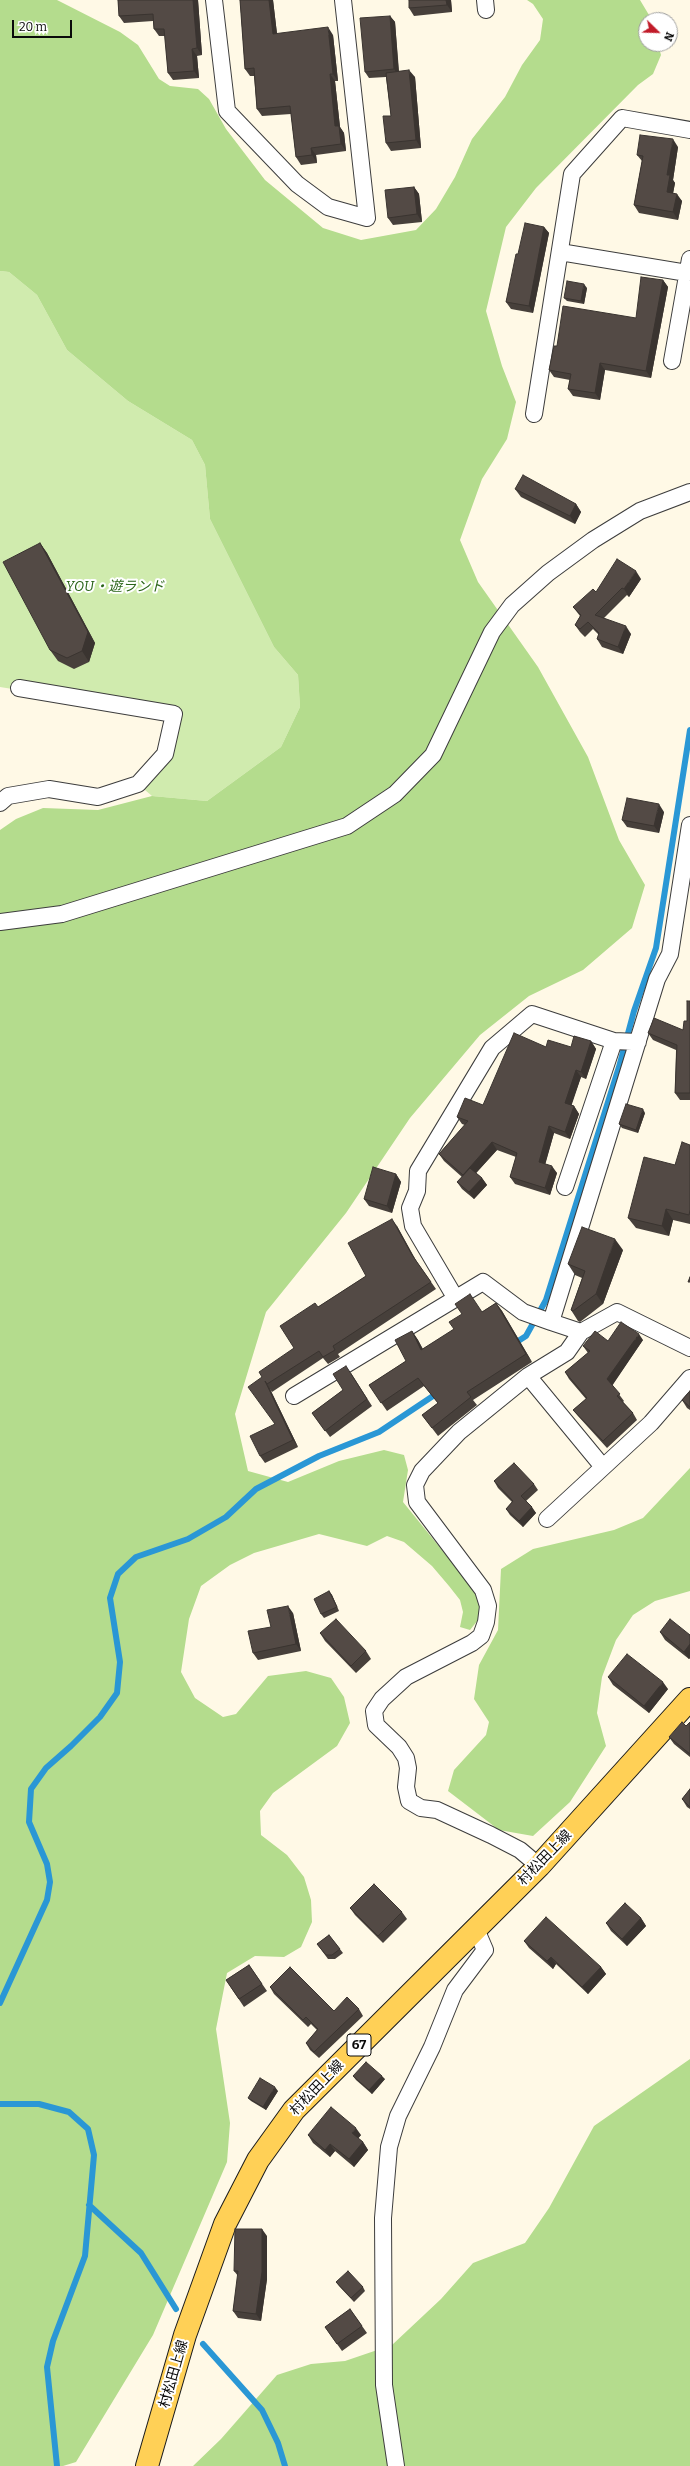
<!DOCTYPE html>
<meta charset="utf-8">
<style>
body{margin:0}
#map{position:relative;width:690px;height:2466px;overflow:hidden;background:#fff9e6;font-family:Bitter,serif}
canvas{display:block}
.north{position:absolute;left:638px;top:12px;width:40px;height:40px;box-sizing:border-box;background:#fff;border:1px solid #9d9d9d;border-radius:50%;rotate:113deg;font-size:11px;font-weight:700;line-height:16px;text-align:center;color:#0a0a0a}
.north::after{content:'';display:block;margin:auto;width:14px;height:18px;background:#c11b29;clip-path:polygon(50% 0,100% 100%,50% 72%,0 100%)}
.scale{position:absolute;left:12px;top:20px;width:60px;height:18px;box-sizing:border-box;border:2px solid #0a0a0a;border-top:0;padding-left:5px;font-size:12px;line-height:14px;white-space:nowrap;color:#0a0a0a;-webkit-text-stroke:3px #fff;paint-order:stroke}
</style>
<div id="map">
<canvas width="690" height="2466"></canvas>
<div class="north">N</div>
<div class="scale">20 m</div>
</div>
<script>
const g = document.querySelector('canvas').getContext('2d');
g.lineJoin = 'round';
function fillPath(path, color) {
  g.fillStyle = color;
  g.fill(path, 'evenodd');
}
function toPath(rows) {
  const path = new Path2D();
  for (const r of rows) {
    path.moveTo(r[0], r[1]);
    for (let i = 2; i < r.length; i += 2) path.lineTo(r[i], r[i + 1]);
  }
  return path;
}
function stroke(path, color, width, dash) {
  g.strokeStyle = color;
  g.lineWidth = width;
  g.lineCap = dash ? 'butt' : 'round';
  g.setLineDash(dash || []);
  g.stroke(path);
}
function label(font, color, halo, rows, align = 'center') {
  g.font = font + ' Bitter,"Noto Sans JP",serif';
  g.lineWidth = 4;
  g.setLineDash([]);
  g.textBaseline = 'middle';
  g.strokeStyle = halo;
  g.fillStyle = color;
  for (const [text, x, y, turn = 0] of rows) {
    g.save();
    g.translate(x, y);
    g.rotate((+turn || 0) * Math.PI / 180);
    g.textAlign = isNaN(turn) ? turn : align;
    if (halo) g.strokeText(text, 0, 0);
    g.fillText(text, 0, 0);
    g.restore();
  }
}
fillPath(toPath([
 [0,271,9,272,37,295,67,350,128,401,192,440,205,465,210,519,274,647,298,675,300,707,281,747,207,801,152,796,138,784,165,754,174,715,0,687]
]), '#d0ebae');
fillPath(toPath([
 [0,0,57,0,120,32,138,45,159,79,170,86,198,89,209,99,226,129,265,180,323,228,361,240,416,230,436,209,455,177,472,139,505,97,522,65,540,40,543,19,533,4,527,0,640,0,652,20,646,20,646,44,658,44,661,55,653,74,638,85,536,188,506,227,486,311,502,366,516,402,507,439,482,479,460,540,478,582,538,667,588,757,619,840,645,885,632,928,583,970,529,996,480,1035,410,1118,346,1213,266,1312,235,1414,248,1471,288,1482,339,1461,384,1450,404,1455,408,1470,403,1502,476,1592,481,1609,478,1620,470,1630,460,1627,463,1612,460,1600,449,1586,432,1566,404,1542,387,1536,367,1546,319,1534,254,1553,230,1565,201,1586,189,1619,181,1672,195,1698,223,1717,236,1714,268,1676,306,1671,331,1678,344,1697,350,1723,337,1746,273,1793,260,1811,261,1835,287,1855,304,1877,311,1900,312,1922,301,1947,284,1957,255,1956,227,1973,216,2029,230,2123,227,2162,153,2335,76,2462,63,2466,0,2466,0,830,16,819,43,808,98,810,152,796,207,801,281,747,300,707,298,675,274,647,210,519,205,465,192,440,128,401,67,350,37,295,9,272,0,271],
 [690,1468,690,1591,655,1601,633,1615,616,1640,602,1677,597,1713,606,1746,570,1802,533,1836,499,1830,448,1791,454,1770,486,1735,489,1722,474,1699,479,1665,498,1630,501,1569,533,1549,614,1530,643,1518],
 [690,2059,690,2466,193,2466,221,2439,277,2375,311,2364,345,2361,392,2345,441,2299,473,2263,525,2243,549,2208,594,2126]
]), '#b4dc8d');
stroke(toPath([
 [512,1345,526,1336,546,1300,619,1067,634,1011,656,948,690,730],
 [0,2003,47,1900,50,1882,47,1864,29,1822,31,1789,46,1768,71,1746,100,1717,117,1693,120,1662,110,1598,118,1574,136,1557,188,1539,226,1517,256,1489,319,1456,379,1432,439,1392],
 [0,2104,39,2104,69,2112,88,2129,94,2155,85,2256,53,2341,47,2367,57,2466],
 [89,2205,141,2253,176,2309],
 [203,2344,262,2410,278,2443,285,2466]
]), '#2a97d5', 6);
const street = toPath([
 [214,0,227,111,297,184,328,207,367,218,343,0],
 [485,0,486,10],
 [560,252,687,273],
 [672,361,690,259],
 [534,414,572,174,622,118,690,130],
 [0,803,8,796,49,789,98,797,138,784,165,754,174,714,19,688],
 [690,825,670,954,657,979,551,1322,581,1332,617,1312,690,1348],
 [0,922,62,914,347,826,395,794,433,755,492,632,512,605,548,573,593,540,640,511,690,492],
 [565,1187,614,1041],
 [456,1299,413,1226,410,1208,417,1191,418,1171,492,1048,532,1014,614,1041,638,1042],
 [528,1376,603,1467],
 [294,1396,483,1282,523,1312,551,1322],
 [547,1519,651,1423,690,1378],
 [539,1866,520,1850,491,1835,437,1810,421,1808,409,1801,406,1787,408,1768,406,1758,399,1747,376,1725,374,1711,382,1699,406,1677,472,1643,481,1636,486,1622,488,1606,483,1590,417,1502,415,1485,422,1471,459,1432,528,1376,567,1352,581,1332],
 [396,2466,384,2385,383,2218,389,2147,398,2116,432,2047,455,1990,485,1950,476,1929]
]);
const primary = toPath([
 [147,2466,185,2335,225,2224,258,2160,294,2110,539,1866,690,1699]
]);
stroke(street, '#3d3d3d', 18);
stroke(primary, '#1b1b1b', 24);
stroke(street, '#fff', 16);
stroke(primary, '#ffd056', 22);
fillPath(toPath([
 [118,0,198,0,202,55,197,56,199,78,173,80,168,73,165,36,159,36,154,29,153,21,124,23,119,16],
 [240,0,273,0,277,34,333,35,338,81,335,81,340,127,344,133,346,151,316,155,317,163,301,165,296,157,291,114,262,116,257,109,254,76,250,76,245,69],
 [409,0,451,0,452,12,414,16,409,8],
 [390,16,395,22,399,71,415,77,421,148,391,151,386,143,391,116,386,77,369,78,365,72],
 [678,147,673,180,675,183,673,193,682,201,678,220,639,213,634,205,642,161,637,155],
 [414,187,419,194,422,222,393,225,388,218],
 [544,227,549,233,533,313,511,309,506,302,518,254],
 [663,280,668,287,651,378,605,370,600,400,573,396,568,389,570,380,554,377,549,370,557,346,636,318],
 [587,288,584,304,567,301,564,298],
 [515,489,576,504,581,512,575,524,521,497],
 [40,543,47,553,95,643,89,662,74,669,58,661,50,650],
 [641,579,629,597,627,595,604,618,631,634,623,654,602,647,597,639,599,635,593,629,585,637,580,632,575,625,580,616,573,607,596,592],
 [664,812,659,833,627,827,622,820],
 [690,1001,690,1100,680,1100,675,1093,676,1050,653,1040,648,1033,683,1030,687,1021],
 [591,1041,596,1049,586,1079,581,1077,571,1105,574,1106,579,1114,570,1139,554,1133,545,1164,557,1173,550,1195,515,1184,510,1177,516,1157,497,1150,476,1173,482,1178,487,1185,474,1199,462,1189,457,1182,462,1177,444,1161,439,1154,465,1125,462,1124,457,1117,483,1105,546,1047,571,1047],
 [645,1113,638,1133,622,1128,619,1124],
 [690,1145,690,1224,673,1220,669,1236,636,1228,628,1218,675,1165],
 [396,1174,401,1182,392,1213,369,1206,364,1199],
 [397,1226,417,1262,436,1289,338,1354,340,1357,328,1364,323,1358,272,1392,270,1389,298,1447,265,1463,260,1456,275,1424,262,1377,294,1348,318,1307,366,1276],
 [623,1250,603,1304,580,1322,578,1321,571,1310,582,1278,575,1275,568,1264],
 [496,1303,502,1311,532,1362,473,1400,477,1405,438,1436,422,1415,438,1403,424,1386,387,1411,369,1385,406,1361,412,1331,418,1340,423,1349],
 [643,1340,612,1385,624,1401,623,1402,633,1413,637,1420,607,1448,578,1416,573,1410,586,1399,569,1379,565,1372,588,1353,583,1346,608,1341],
 [351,1373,372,1406,330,1437,312,1413,343,1390],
 [690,1391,690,1410,687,1408,682,1400],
 [494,1481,534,1484,538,1490,526,1501,536,1513,523,1527,510,1515,506,1509,512,1502,498,1488],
 [329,1591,332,1595,339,1611,324,1618,321,1614],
 [293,1613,301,1651,258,1660,253,1653,271,1627],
 [660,1632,690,1635,690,1658,689,1659,665,1640],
 [320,1633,366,1651,371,1659,356,1673,325,1641],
 [608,1677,668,1689,649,1713,613,1685],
 [690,1722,690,1757,674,1744,669,1737,686,1726],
 [690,1789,690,1809,687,1807,682,1799],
 [350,1908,402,1912,407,1919,383,1943,355,1915],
 [641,1918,646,1926,627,1946,611,1931,606,1923],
 [329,1935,343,1953,335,1959,328,1959,317,1944],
 [524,1941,601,1967,606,1974,588,1994,556,1964,553,1969,529,1948],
 [249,1965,267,1991,244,2007,226,1980],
 [270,1987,334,2011,359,2009,363,2016,319,2058,310,2050,306,2043,317,2030,311,2024,308,2027,274,1994],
 [353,2076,385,2079,372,2094,356,2080],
 [278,2091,266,2110,251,2101,248,2098],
 [308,2135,361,2135,358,2138,363,2142,368,2150,354,2167,335,2151,330,2157,313,2143],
 [267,2236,267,2279,261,2321,238,2318,233,2311,238,2276,234,2271],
 [336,2282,363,2287,365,2291,354,2302,339,2286],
 [350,2309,367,2333,342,2351,325,2327]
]), '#47403b');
fillPath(toPath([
 [193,0,198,0,202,55,197,48],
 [269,0,273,0,278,42,273,34],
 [446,0,451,0,452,12,447,5],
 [390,16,395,22,399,76,394,69],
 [328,27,333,35,338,81,333,74],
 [192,49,197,56,199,78,194,71],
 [409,70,415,77,421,148,416,140],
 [330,74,335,81,340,127,344,133,346,151,341,144,335,126],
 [673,139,678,147,673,180,675,183,672,199,667,192,667,175],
 [311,148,316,155,317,163,312,155],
 [414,187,419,194,422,222,417,214],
 [677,194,682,201,678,220,673,212],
 [544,227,549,233,533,313,529,306],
 [663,280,668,287,651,378,646,371],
 [584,284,587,288,584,304,581,301],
 [600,363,605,370,600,400,595,393],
 [576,504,581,512,575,524,570,516],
 [40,543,47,553,95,643,89,662,82,651],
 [636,571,641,579,629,597,624,589],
 [626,626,631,634,623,654,618,647],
 [659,804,664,812,659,833,654,826],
 [591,1041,596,1049,586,1079,581,1072],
 [576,1070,581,1077,570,1110,565,1103],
 [574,1106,579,1114,570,1139,565,1132],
 [643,1109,645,1113,638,1133,636,1130],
 [549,1126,554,1133,544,1169,539,1162],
 [492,1142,497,1150,468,1182,463,1175],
 [552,1166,557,1173,550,1195,545,1188],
 [396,1174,401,1182,392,1213,387,1206],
 [482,1178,487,1185,474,1199,469,1192],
 [666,1209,673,1220,669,1236,662,1226],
 [392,1219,397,1226,417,1263,412,1255],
 [615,1239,623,1250,603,1304,596,1294],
 [496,1303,502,1311,532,1362,526,1354],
 [412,1331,418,1340,427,1358,421,1350],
 [639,1334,643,1340,612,1386,607,1379],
 [265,1381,270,1389,298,1447,293,1440],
 [532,1507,536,1513,523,1527,519,1521],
 [329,1591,332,1595,339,1611],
 [288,1606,293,1613,301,1651,296,1644],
 [690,1644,690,1658,689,1659,684,1652],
 [663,1682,668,1689,649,1713,644,1706],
 [641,1918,646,1926,627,1946,622,1939],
 [551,1957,556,1964,553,1969,547,1961],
 [601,1967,606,1974,588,1994,582,1987],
 [382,2076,385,2079,372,2094,369,2090],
 [275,2087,278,2091,266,2110,263,2107],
 [356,2128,361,2135,357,2140,352,2133],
 [363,2142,368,2150,354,2167,349,2159],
 [330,2144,335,2151,330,2157,325,2150],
 [262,2229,267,2236,267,2279,261,2321,256,2314]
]), '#3a3430');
const building = toPath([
 [118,0,193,0,197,48,192,49,194,71,168,73,164,29,154,29,153,14,119,16,118,0],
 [240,0,269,0,273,34,328,27,333,74,330,74,335,126,339,126,341,144,311,148,312,155,296,157,290,106,257,109,254,68,245,69,240,0],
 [409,0,446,0,447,5,409,8,409,0],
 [390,16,394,69,365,72,360,18,390,16],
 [409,70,416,140,386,143,383,116,391,116,386,73,409,70],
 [640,135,673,139,667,175,670,175,667,192,677,194,673,212,634,205,643,156,637,155,640,135],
 [414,187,417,214,388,218,385,190,414,187],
 [525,223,544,227,529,306,506,302,516,254,518,254,525,223],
 [641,277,663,280,646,371,600,363,595,393,568,389,571,374,549,370,554,346,557,346,563,306,636,318,641,277],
 [567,281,584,284,581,301,564,298,567,281],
 [523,475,576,504,570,516,515,489,523,475],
 [40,543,88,632,82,651,67,658,50,650,3,562,40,543],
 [617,559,636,571,624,589,622,588,595,615,626,626,618,647,597,639,599,633,588,622,580,629,575,625,581,615,573,607,593,589,596,592,617,559],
 [627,798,659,804,654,826,622,820,627,798],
 [687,1001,690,1001,690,1093,675,1093,677,1045,648,1033,654,1018,683,1030,684,1021,687,1021,687,1001],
 [514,1033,546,1047,548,1040,571,1047,574,1036,591,1041,581,1072,576,1070,565,1103,574,1106,565,1132,549,1126,539,1162,552,1166,545,1188,510,1177,517,1153,492,1142,463,1175,439,1154,468,1121,457,1117,465,1098,483,1105,514,1033],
 [626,1104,643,1109,636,1130,619,1124,626,1104],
 [682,1142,690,1145,690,1210,689,1215,666,1209,662,1226,628,1218,644,1157,675,1165,682,1142],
 [373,1167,396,1174,387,1206,364,1199,373,1167],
 [470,1168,482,1178,469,1192,457,1182,470,1168],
 [392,1219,412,1255,431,1282,333,1346,335,1350,323,1357,319,1351,267,1384,265,1381,293,1440,260,1456,250,1436,275,1424,248,1387,262,1377,259,1372,294,1348,280,1326,315,1303,318,1307,366,1276,348,1243,392,1219],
 [582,1227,615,1239,596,1294,573,1311,571,1310,585,1271,568,1264,582,1227],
 [690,1277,690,1282,688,1282,690,1277],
 [470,1294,482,1312,496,1303,526,1354,467,1392,471,1397,432,1428,422,1415,438,1403,418,1378,381,1403,369,1385,406,1361,395,1340,412,1331,421,1350,454,1329,449,1322,462,1314,455,1304,470,1294],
 [621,1322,639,1334,607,1379,620,1394,617,1396,633,1413,603,1441,573,1410,587,1398,565,1372,590,1351,583,1346,595,1331,608,1341,621,1322],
 [346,1366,367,1399,325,1431,312,1413,343,1390,333,1374,346,1366],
 [690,1391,690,1407,682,1400,690,1391],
 [514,1463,534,1484,521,1496,532,1507,519,1521,506,1509,513,1501,494,1481,514,1463],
 [329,1591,337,1607,321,1614,314,1599,329,1591],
 [288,1606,296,1644,253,1653,248,1631,271,1627,267,1610,288,1606],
 [336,1619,366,1651,351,1666,320,1633,336,1619],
 [670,1619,690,1635,690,1644,684,1652,660,1632,670,1619],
 [627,1654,663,1682,644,1706,608,1677,627,1654],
 [682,1722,686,1726,690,1722,690,1754,669,1737,682,1722],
 [690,1789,690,1807,682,1799,690,1789],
 [374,1884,402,1912,378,1936,350,1908,374,1884],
 [625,1903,641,1918,622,1939,606,1923,625,1903],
 [546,1917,601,1967,582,1987,551,1957,547,1961,524,1941,546,1917],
 [329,1935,340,1949,332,1955,326,1955,317,1944,329,1935],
 [249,1965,262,1984,239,1999,226,1980,249,1965],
 [290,1967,334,2011,347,1997,359,2009,314,2052,306,2043,318,2029,306,2017,303,2020,270,1987,290,1967],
 [366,2062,382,2076,369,2090,353,2076,366,2062],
 [260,2078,275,2087,263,2107,248,2098,260,2078],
 [331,2107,356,2128,352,2133,363,2142,349,2159,330,2144,325,2150,308,2135,331,2107],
 [235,2229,262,2229,262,2272,256,2314,233,2311,238,2271,234,2271,235,2229],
 [348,2271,363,2287,351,2298,336,2282,348,2271],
 [350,2309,362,2326,337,2344,325,2327,350,2309]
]);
fillPath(building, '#534a45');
stroke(building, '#3a3430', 1);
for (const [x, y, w] of [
 [359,2045,24]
]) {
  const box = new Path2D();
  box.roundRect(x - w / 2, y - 11, w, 22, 3);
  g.fillStyle = '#fff';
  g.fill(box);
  stroke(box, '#0a0a0a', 1);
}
label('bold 13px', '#0a0a0a', null, [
 ["67",359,2045]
]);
label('italic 14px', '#2a6418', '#fff', [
 ["YOU・遊ランド",115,587]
]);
label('14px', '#0a0a0a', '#fff', [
 ["村松田上線",545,1858,-46],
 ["村松田上線",317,2088,-46],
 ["村松田上線",174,2374,-74]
]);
</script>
